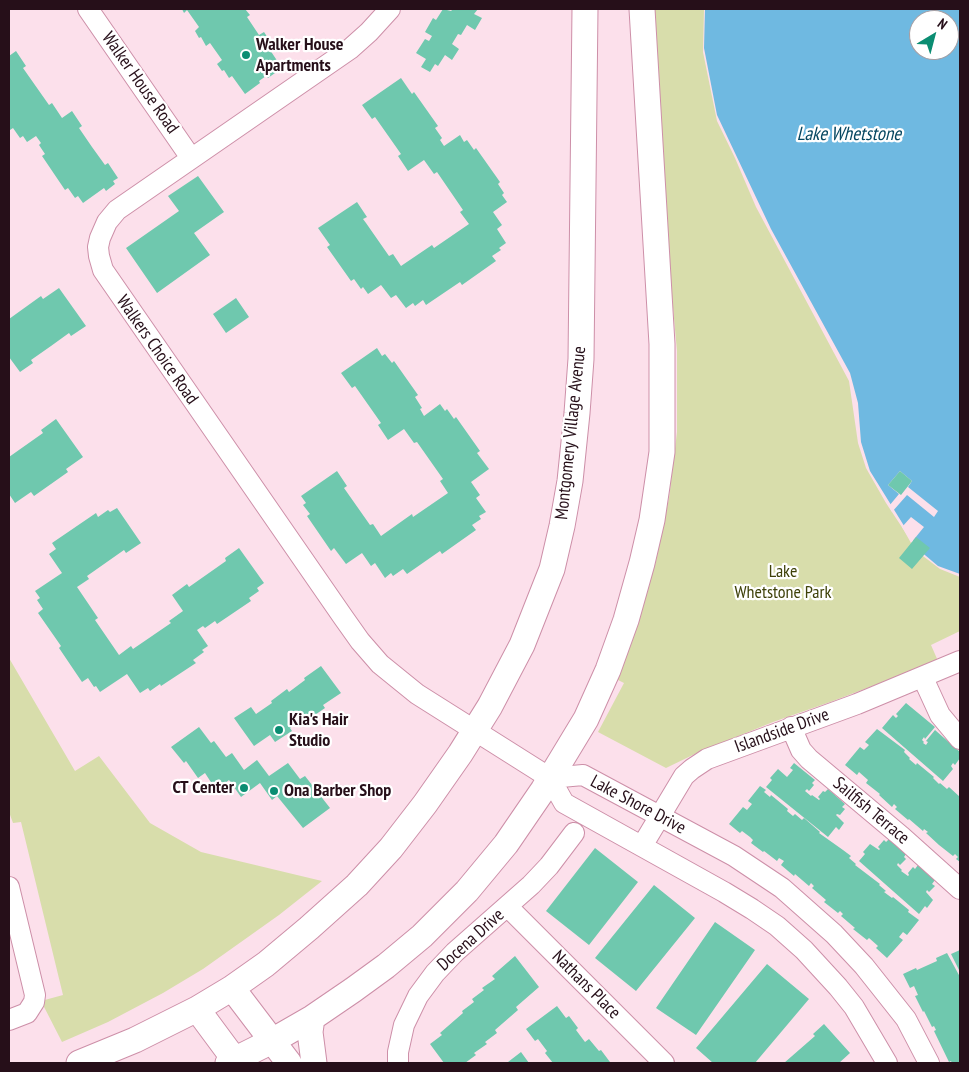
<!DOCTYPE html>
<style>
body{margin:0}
#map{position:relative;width:969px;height:1072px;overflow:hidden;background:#fce0eb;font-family:"PT Sans Narrow",sans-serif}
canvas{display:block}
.frame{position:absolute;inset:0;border:10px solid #260f19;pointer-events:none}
.north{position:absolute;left:909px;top:10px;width:50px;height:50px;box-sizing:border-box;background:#fff;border:1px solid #a89fa3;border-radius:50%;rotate:37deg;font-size:14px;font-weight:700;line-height:20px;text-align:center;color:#260f19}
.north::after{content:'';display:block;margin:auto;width:18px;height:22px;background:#0b8d72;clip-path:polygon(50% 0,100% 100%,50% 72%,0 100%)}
</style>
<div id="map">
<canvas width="969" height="1072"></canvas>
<div class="frame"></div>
<div class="north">N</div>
</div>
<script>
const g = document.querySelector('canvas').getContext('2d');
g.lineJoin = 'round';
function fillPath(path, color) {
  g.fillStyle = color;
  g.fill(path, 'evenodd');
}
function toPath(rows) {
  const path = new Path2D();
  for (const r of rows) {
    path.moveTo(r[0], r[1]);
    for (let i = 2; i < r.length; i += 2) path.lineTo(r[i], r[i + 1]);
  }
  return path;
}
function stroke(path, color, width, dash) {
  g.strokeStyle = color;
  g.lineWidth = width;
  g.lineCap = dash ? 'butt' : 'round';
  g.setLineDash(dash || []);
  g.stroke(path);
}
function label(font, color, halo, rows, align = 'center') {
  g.font = font + ' "PT Sans Narrow",sans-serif';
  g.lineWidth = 4.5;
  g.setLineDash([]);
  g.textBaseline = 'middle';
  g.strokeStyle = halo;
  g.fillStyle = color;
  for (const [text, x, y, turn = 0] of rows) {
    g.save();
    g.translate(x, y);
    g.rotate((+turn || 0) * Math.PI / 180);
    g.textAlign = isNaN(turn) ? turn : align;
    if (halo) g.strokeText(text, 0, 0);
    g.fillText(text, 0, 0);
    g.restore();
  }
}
fillPath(toPath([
 [653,9,704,9,703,52,717,121,735,158,756,207,849,381,858,443,866,468,886,503,919,553,940,569,960,577,960,631,931,645,938,661,833,701,773,722,699,752,666,768,598,732,624,683,616,679,636,627,656,561,669,498,677,432,677,351,667,242],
 [9,658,75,771,99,756,150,823,201,852,322,881,279,915,203,969,163,993,108,1022,62,1042,41,1001,63,995,21,822,13,823,9,812]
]), '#d8ddab');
fillPath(toPath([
 [705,9,960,9,960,574,938,566,919,550,870,471,861,442,858,403,850,373,771,229,717,115,704,48],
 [919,20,949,20,949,50,919,50]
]), '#6fb9e1');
fillPath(toPath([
 [900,471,912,481,908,487,938,511,934,517,907,495,892,512,889,506,899,494,888,485],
 [911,517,924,527,911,543,902,527]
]), '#fce0eb');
fillPath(toPath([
 [182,9,245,9,250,15,247,17,259,35,264,32,268,38,267,40,272,48,270,50,282,68,268,78,266,76,259,81,260,83,245,94,232,76,229,78,224,70,222,71,217,64,222,60,210,43,206,46,201,37,199,38,195,31,199,27,187,10,184,13],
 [443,9,451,11,453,9,478,9,474,14,482,18,475,30,467,25,461,35,458,34,452,44,459,49,452,60,445,55,438,66,435,64,430,72,421,67,426,59,416,53,425,39,429,41,432,36,425,32,433,18,436,20],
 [16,51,26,66,23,68,49,105,52,103,62,118,72,111,82,126,79,128,92,147,105,165,108,163,118,178,113,181,115,184,106,191,104,188,83,203,78,196,75,198,68,188,65,190,42,156,45,154,39,145,41,143,36,136,27,142,23,136,20,138,13,128,10,130,9,56],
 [401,78,412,94,414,92,438,126,435,128,442,138,440,140,444,146,460,135,464,142,467,140,474,150,476,148,500,182,498,184,504,193,502,195,507,202,493,212,502,225,497,229,506,243,499,248,501,250,492,256,496,261,462,285,460,282,426,305,423,300,415,306,413,303,406,308,396,295,391,298,381,285,368,294,363,287,361,289,354,279,351,281,327,247,330,245,318,228,357,202,367,217,363,219,366,223,389,256,393,254,401,266,432,245,434,248,469,224,460,212,463,210,437,172,434,174,424,160,408,171,398,156,401,154,375,117,372,119,362,105],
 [198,176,224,212,194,233,210,255,157,293,126,248,179,211,168,196],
 [59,288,86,326,71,336,69,333,51,346,31,360,33,363,20,372,9,357,9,319,41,296,43,299],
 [236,298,249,317,226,333,213,314],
 [377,348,382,356,385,354,392,363,394,361,418,395,415,397,422,408,420,409,424,416,440,404,445,411,447,409,454,419,456,417,480,451,477,453,489,469,471,482,480,495,476,498,486,512,479,516,481,519,472,525,476,530,442,554,440,551,407,574,403,569,393,576,391,573,385,578,375,563,371,566,362,553,346,564,334,548,331,551,307,516,310,514,303,505,306,503,301,496,337,471,347,486,344,488,370,525,373,524,381,536,412,514,413,517,448,493,440,481,443,479,417,442,414,443,404,429,388,440,378,425,381,423,355,386,352,388,341,373],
 [56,419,83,457,66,469,68,472,34,496,31,492,15,503,9,494,9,457,43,433,41,430],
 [900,471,912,481,901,495,888,485],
 [117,508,141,543,126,553,124,550,87,576,89,579,77,587,98,618,95,620,119,655,131,646,133,649,171,623,169,621,183,611,172,595,187,584,189,587,226,561,225,558,239,548,264,583,257,588,259,591,249,598,251,601,217,624,215,621,205,628,203,626,197,630,208,646,202,650,204,652,193,660,196,663,161,686,160,684,150,691,148,688,140,693,127,674,100,692,96,686,94,687,88,678,82,682,59,648,61,646,38,613,43,609,37,600,40,598,35,591,62,573,49,554,56,549,52,543,96,513,98,517,108,510,110,512],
 [916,537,930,548,912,569,899,558],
 [321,666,341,693,323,705,325,708,309,719,306,716,290,728,292,731,275,742,270,735,254,746,234,718,251,707,256,714,272,703,271,701,287,689,289,692,305,680,304,678],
 [906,703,935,727,925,739,924,737,922,740,924,742,923,743,926,745,928,742,926,741,935,730,960,752,960,758,955,765,953,763,951,766,953,769,943,781,882,728,893,715,896,718,898,716,896,714],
 [199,727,211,743,214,741,226,757,232,753,244,770,257,760,269,776,288,763,300,779,305,776,330,808,303,828,277,796,272,800,260,783,241,797,229,780,216,790,205,773,198,778,186,761,184,763,171,747],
 [877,729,905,750,904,752,910,758,909,759,916,765,917,763,934,777,933,778,939,784,940,783,947,789,949,787,960,797,960,862,956,859,958,857,955,854,953,856,939,845,926,833,928,832,924,829,923,831,909,819,908,820,895,809,897,807,894,804,892,807,879,795,880,794,866,783,868,780,859,772,857,775,845,765,860,747,864,750,869,745,865,742],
 [794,763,815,780,812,783,814,785,809,791,807,789,805,791,811,796,812,795,819,800,820,799,818,797,823,791,825,792,828,789,845,804,842,807,845,809,840,815,837,814,836,815,844,823,839,830,836,827,828,837,766,787,772,780,770,778,778,769,787,777,793,770,790,768],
 [760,786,766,790,764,792,770,797,771,795,788,809,787,811,793,816,795,814,802,820,804,818,820,832,819,833,843,850,851,856,849,858,856,864,855,865,880,884,879,885,886,891,884,892,892,898,893,897,909,910,908,912,919,920,907,935,903,932,899,937,903,940,887,958,876,948,878,946,869,938,867,940,853,929,855,928,841,916,843,914,840,911,838,913,824,902,826,900,812,888,814,886,811,883,809,886,795,874,794,876,781,865,784,861,779,858,777,861,764,851,763,852,751,843,753,840,750,837,742,831,740,833,729,824,743,807,747,810,752,804,748,801],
 [889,839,906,854,904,857,906,859,900,865,898,863,897,865,902,870,901,871,908,876,909,875,908,873,913,867,915,869,918,865,935,880,932,884,935,886,929,892,927,890,926,892,933,900,927,908,925,906,919,914,859,861,865,854,863,852,870,844,879,850,880,849,878,847,884,840,886,842],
 [595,848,638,882,589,945,546,911],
 [654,885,695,918,636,991,595,958],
 [715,922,755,950,696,1035,656,1008],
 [960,950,960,972,951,954],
 [947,953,960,977,960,1063,952,1063,951,1061,949,1062,934,1031,936,1030,934,1026,932,1027,924,1011,923,1012,915,996,918,995,914,986,910,988,903,974,916,968,917,970,937,961,936,958],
 [515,956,539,987,516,1007,518,1010,495,1030,497,1033,485,1042,487,1044,474,1053,476,1055,465,1063,444,1063,430,1044,442,1035,440,1033,463,1013,462,1011,474,1002,472,999,484,990,482,988,495,979,492,976],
 [767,964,809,999,755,1063,713,1063,696,1048],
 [557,1006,566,1018,569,1016,578,1028,576,1030,585,1042,589,1039,599,1051,601,1050,610,1062,608,1063,553,1063,545,1053,547,1051,538,1039,535,1041,526,1029],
 [824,1024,850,1053,839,1063,784,1063,815,1036,813,1034],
 [521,1052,529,1063,509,1063,508,1062]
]), '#6fc8ae');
const minor = toPath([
 [88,9,191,158],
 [390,9,369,32,350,49,117,210,107,222,100,238,98,247,99,256,103,270,343,617,360,641,380,664,417,694,550,778,564,803,724,892,752,909,777,926,804,950,838,987,854,1007,887,1063],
 [923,678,940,715,960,739],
 [791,727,801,750,809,759,902,837,960,889],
 [550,778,583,775,734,856,782,888,834,934,864,966,906,1019,929,1063],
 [642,846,684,776,692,769,707,759,857,704,960,661],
 [9,887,35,995,34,1002,27,1013,9,1020],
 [508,907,664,1063],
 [398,1063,398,1052,404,1025,418,996,435,973,455,952,531,885,549,866,574,833]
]);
const major = toPath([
 [232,988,289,1063],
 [197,1009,237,1063],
 [312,1018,310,1032,314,1063],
 [79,1063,135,1040,197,1009,232,988,266,964,309,928,357,885,391,848,425,804,460,754,490,706,522,645,552,569,562,526,570,481,577,413,581,359,585,9],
 [228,1063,272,1041,312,1018,353,990,386,966,422,936,467,891,506,844,543,790,586,719,608,670,626,620,642,563,652,520,662,452,662,344,642,9]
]);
stroke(minor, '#cd8fa8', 22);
stroke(major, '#cd8fa8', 27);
stroke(minor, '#fff', 20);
stroke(major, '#fff', 25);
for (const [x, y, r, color] of [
 [246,55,5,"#0b8d72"],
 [279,730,5,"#0b8d72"],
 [244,788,5,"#0b8d72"],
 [274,791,5,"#0b8d72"]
]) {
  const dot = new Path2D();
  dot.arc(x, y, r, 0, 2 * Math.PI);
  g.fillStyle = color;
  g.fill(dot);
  stroke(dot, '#fff', 2);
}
label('bold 18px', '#260f19', '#fff', [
 ["Walker House",256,45],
 ["Apartments",256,66],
 ["Kia's Hair",289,720],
 ["Studio",289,741],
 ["CT Center",234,788,"right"],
 ["Ona Barber Shop",284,791]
], 'left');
label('18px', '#260f19', '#fff', [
 ["Walker House Road",140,83,55],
 ["Walkers Choice Road",157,350,55],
 ["Montgomery Village Avenue",571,433,-84],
 ["Islandside Drive",782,731,-20],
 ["Lake Shore Drive",638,805,28],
 ["Sailfish Terrace",871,811,40],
 ["Docena Drive",471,940,-42],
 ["Nathans Place",586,985,45]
]);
label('18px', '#3e4109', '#fff', [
 ["Lake",783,572],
 ["Whetstone Park",783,593]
]);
label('italic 19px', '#064761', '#fff', [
 ["Lake Whetstone",849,135]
]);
</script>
